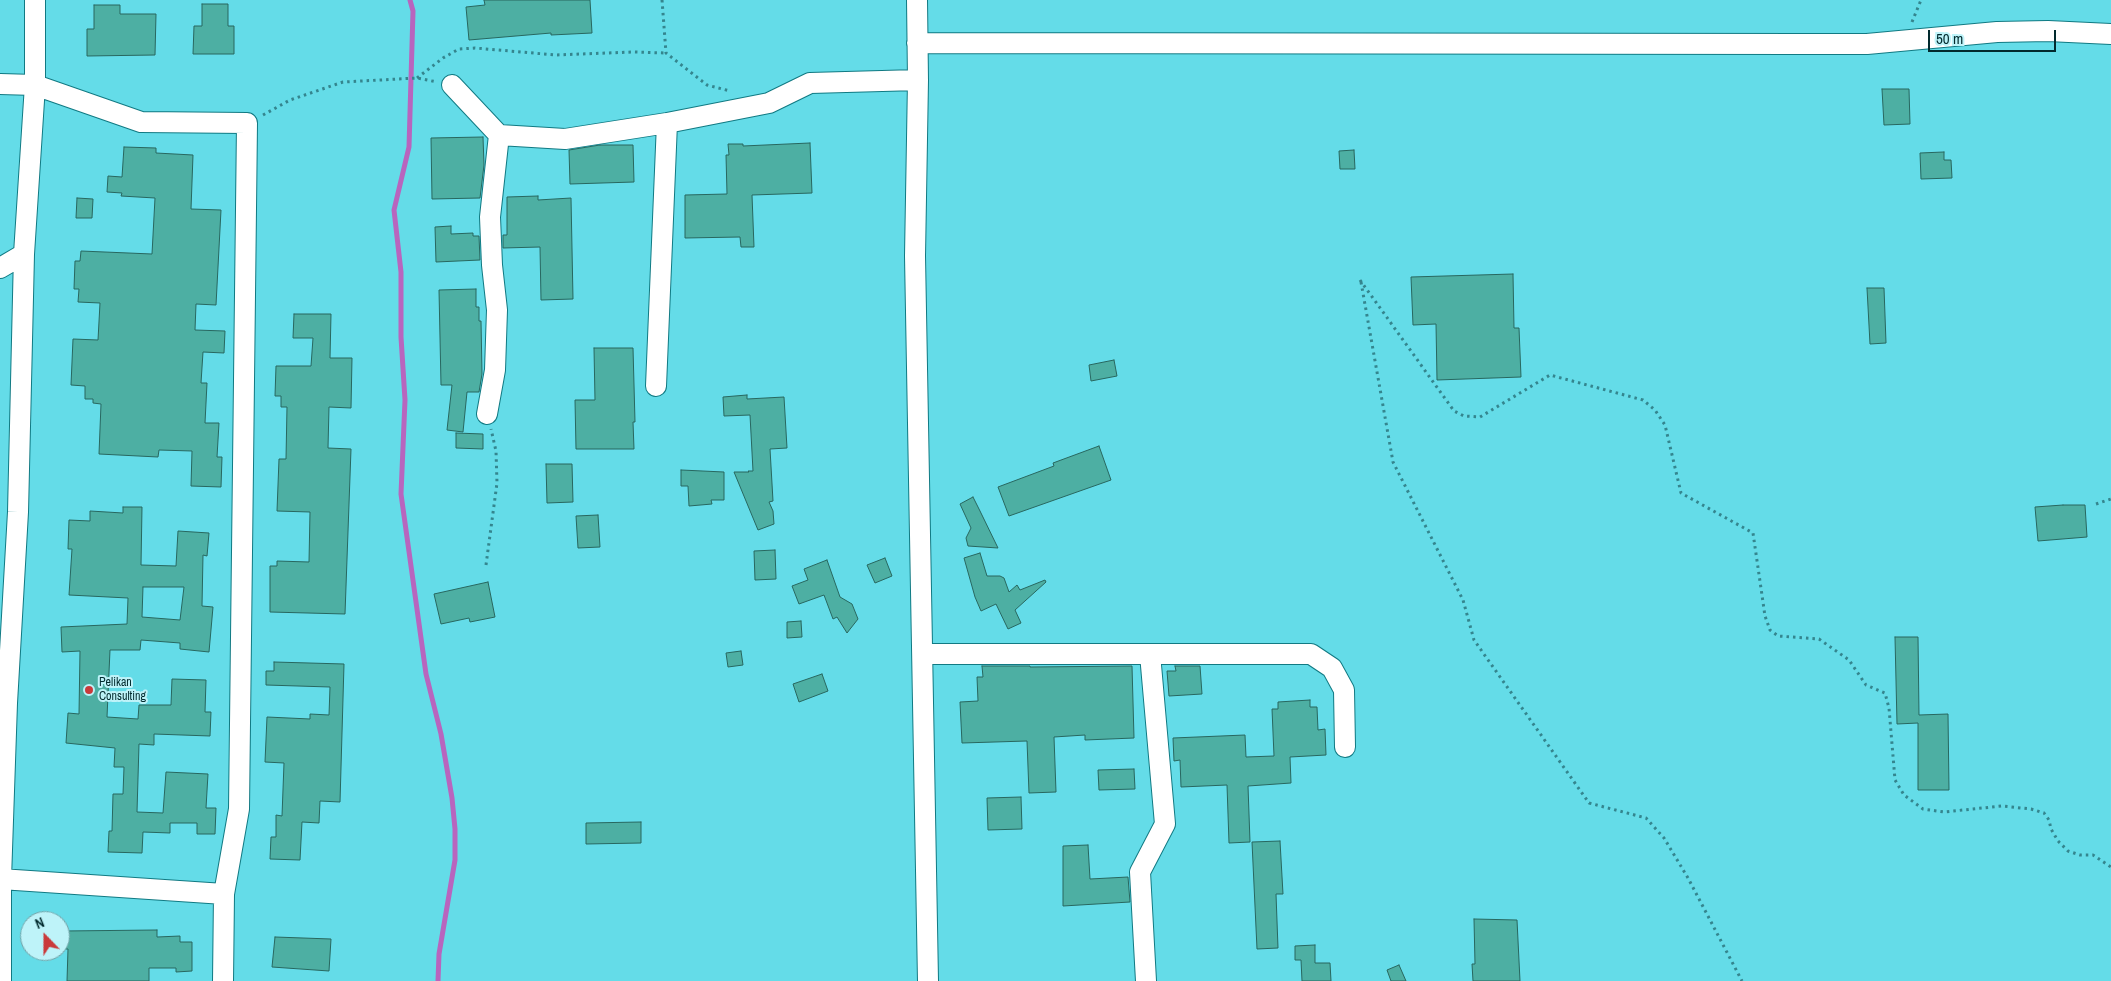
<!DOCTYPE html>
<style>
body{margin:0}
#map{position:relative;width:2111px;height:981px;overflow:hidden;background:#64dce8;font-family:"Archivo Narrow",sans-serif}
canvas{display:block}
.north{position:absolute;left:20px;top:911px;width:50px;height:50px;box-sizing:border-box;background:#bef3f9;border:1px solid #73a3a8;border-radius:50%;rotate:338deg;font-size:14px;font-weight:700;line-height:20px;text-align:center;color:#022a2e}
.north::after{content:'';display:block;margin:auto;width:18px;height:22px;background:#c93a3b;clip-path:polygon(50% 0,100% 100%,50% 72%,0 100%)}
.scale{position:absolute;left:1928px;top:30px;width:128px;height:22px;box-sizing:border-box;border:2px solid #022a2e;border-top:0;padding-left:6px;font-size:15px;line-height:18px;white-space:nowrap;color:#022a2e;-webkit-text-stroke:4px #bef3f9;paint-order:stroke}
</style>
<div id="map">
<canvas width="2111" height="981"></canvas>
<div class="north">N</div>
<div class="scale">50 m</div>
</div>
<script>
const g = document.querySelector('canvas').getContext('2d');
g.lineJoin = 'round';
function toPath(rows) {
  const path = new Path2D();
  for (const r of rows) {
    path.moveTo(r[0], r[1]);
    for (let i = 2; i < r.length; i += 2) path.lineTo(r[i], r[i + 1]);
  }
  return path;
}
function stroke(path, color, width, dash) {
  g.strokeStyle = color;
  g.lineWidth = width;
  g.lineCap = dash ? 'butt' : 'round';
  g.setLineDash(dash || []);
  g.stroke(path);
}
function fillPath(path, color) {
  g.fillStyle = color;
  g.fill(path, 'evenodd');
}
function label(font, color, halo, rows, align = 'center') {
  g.font = font + ' "Archivo Narrow",sans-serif';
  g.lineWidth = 4;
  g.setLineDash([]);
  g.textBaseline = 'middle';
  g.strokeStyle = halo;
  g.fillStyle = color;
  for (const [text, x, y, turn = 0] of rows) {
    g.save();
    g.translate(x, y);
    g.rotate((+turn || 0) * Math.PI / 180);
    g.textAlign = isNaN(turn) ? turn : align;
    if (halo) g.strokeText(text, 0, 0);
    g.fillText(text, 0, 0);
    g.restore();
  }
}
stroke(toPath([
 [410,0,413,11,409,147,394,210,401,272,401,337,405,400,401,494,426,674,441,734,452,798,455,829,455,860,439,954,438,981]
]), '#b865be', 5);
const building = toPath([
 [484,0,590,0,592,33,551,35,551,33,469,40,466,7,485,5,484,0],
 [202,4,228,4,228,26,234,26,234,54,193,54,194,26,202,26,202,4],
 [94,5,120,5,120,14,156,14,155,55,87,56,87,29,94,29,94,5],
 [1882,89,1909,89,1910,124,1884,125,1882,89],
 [483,137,484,165,480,198,432,199,431,138,483,137],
 [810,143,812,193,752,195,754,247,741,247,740,237,685,238,685,195,727,194,726,155,729,155,728,144,743,144,743,146,810,143],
 [600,145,633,145,634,182,570,184,569,150,600,145],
 [124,147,156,148,156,153,193,155,191,209,221,210,216,305,196,304,195,330,225,331,224,353,203,352,201,383,207,383,205,423,219,423,217,457,222,457,221,487,191,486,192,451,159,450,158,457,99,454,101,404,93,403,93,399,85,399,85,386,71,385,73,339,98,340,100,303,78,302,79,289,74,289,75,261,80,261,81,251,152,254,155,198,121,196,122,193,107,192,108,176,122,177,124,147],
 [1354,150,1355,169,1340,169,1339,151,1354,150],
 [1944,152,1944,160,1951,160,1952,178,1921,179,1920,153,1944,152],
 [538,196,538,200,571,198,573,299,541,300,540,247,503,248,503,235,507,235,507,197,538,196],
 [77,198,93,199,92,218,76,218,77,198],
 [451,226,451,234,473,233,473,236,479,236,480,260,436,262,435,227,451,226],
 [1513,274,1514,328,1519,328,1521,377,1437,380,1436,324,1413,325,1411,277,1513,274],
 [1867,288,1884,288,1886,343,1870,344,1867,288],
 [476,289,476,307,479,307,479,321,481,321,482,374,479,392,467,392,463,432,447,430,452,385,441,385,439,290,476,289],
 [294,314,331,314,330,358,352,358,351,408,329,407,328,448,351,449,345,614,270,612,270,566,277,566,277,561,309,562,310,512,277,511,279,459,286,459,287,407,281,407,281,396,275,396,276,366,311,366,313,338,293,338,294,314],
 [594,348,633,348,635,422,633,422,634,449,576,449,575,400,595,400,594,348],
 [1114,360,1117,376,1091,381,1089,365,1114,360],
 [747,395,747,399,784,397,787,448,770,449,773,501,769,502,773,511,774,524,758,530,734,472,749,472,748,471,753,471,750,415,724,416,723,397,747,395],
 [456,433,483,434,483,449,456,448,456,433],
 [1099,446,1111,480,1009,516,998,487,1054,466,1053,463,1099,446],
 [546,464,572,464,573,502,547,503,546,464],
 [681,470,724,472,724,500,711,500,712,504,689,506,688,486,681,486,681,470],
 [973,497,980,511,998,548,968,546,966,538,971,528,960,504,973,497],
 [2063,505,2085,505,2087,537,2038,541,2035,507,2063,505],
 [123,507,142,507,141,565,176,566,178,531,209,533,207,556,203,555,202,606,213,607,209,652,180,649,180,643,141,640,140,650,110,650,107,717,138,719,139,705,171,705,172,679,206,680,205,712,211,712,210,736,154,734,154,745,139,744,137,812,163,813,166,772,208,774,206,808,216,808,215,834,197,834,197,823,170,823,170,833,143,832,142,853,108,852,109,831,112,831,113,794,123,794,124,767,114,767,115,748,66,743,68,713,79,714,80,651,62,652,61,627,127,624,128,598,69,595,72,549,68,549,69,520,90,521,90,511,123,513,123,507],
 [143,587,184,587,180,620,142,617,143,587],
 [598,515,600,547,578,548,576,516,598,515],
 [775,550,776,579,755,580,754,551,775,550],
 [980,553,987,576,1000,576,1004,578,1009,592,1017,585,1020,590,1045,580,1046,582,1015,610,1021,623,1008,629,996,604,981,611,975,597,964,558,980,553],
 [885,558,892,576,875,583,867,565,885,558],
 [827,560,840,597,852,604,858,619,847,633,837,617,833,619,824,595,799,604,792,586,808,580,804,569,827,560],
 [488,582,495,617,470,622,469,618,441,624,434,594,488,582],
 [801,621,802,637,787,638,787,622,801,621],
 [1895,637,1918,637,1919,715,1948,714,1949,790,1918,790,1918,723,1897,724,1895,637],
 [741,651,743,665,728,667,726,653,741,651],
 [274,662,344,664,340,802,320,801,319,823,302,822,300,860,270,859,271,837,276,837,276,815,282,816,284,763,265,762,267,717,310,719,310,714,329,715,330,687,266,685,266,671,274,671,274,662],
 [982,666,1030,666,1030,667,1132,666,1134,738,1085,740,1085,735,1054,737,1056,792,1029,793,1027,741,962,743,960,702,978,701,977,677,983,677,982,666],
 [1175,666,1200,666,1202,694,1169,696,1167,671,1176,671,1175,666],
 [822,674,828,691,799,702,793,684,822,674],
 [1310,700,1310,707,1317,707,1318,730,1325,729,1326,755,1290,757,1291,783,1248,786,1250,842,1229,843,1227,785,1181,787,1180,760,1174,761,1173,738,1245,735,1246,757,1274,756,1272,709,1278,709,1278,702,1310,700],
 [1134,769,1135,789,1099,790,1098,770,1134,769],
 [1021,797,1022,829,988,830,987,798,1021,797],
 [641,822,641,843,586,844,586,823,641,822],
 [1280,841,1283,894,1276,894,1278,948,1257,949,1252,842,1280,841],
 [1088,845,1090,879,1128,877,1130,902,1063,906,1063,846,1088,845],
 [1474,919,1517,920,1520,981,1473,981,1472,964,1475,964,1474,919],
 [157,930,157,937,180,936,180,942,192,942,192,971,176,972,176,968,149,968,149,981,67,981,68,949,63,949,63,931,157,930],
 [275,937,331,939,329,971,272,967,275,937],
 [1315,945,1315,963,1330,963,1331,981,1302,981,1301,960,1295,960,1295,946,1315,945],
 [1399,965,1406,981,1391,981,1387,970,1399,965]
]);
fillPath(building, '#4dafa3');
stroke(building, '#28675f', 1);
const minor = toPath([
 [917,0,918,80,915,256,928,981],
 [917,43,1802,44,1867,44,1997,32,2048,31,2111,34],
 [0,84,35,85,141,122,247,123,239,809,224,894,223,981],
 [452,85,499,135,565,139,667,123,769,103,810,83,918,80],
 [0,268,24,254],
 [656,386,667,123],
 [487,414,495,370,497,310,492,265,490,217,499,135],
 [923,654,1311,654,1332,668,1344,690,1345,747],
 [0,879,224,894],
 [1,981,1,879,7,703,18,512,24,254,35,85,35,0],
 [1146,981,1140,872,1165,824,1150,654]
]);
stroke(minor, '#117a83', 22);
stroke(toPath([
 [662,0,666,53,707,85,730,91],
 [1912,22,1921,0],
 [417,78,443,58,459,49,475,48,556,55,634,52,666,53],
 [263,115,290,100,343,82,417,78,437,82],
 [1360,280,1454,411,1464,416,1480,417,1550,375,1643,400,1655,410,1665,425,1681,493,1753,533,1765,616,1770,630,1778,636,1819,639,1849,660,1866,685,1885,693,1889,708,1895,780,1904,795,1923,809,1944,812,2002,806,2031,809,2044,813,2049,820,2051,829,2058,841,2068,851,2080,855,2093,855,2111,867],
 [1361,282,1393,462,1463,600,1474,640,1589,803,1646,818,1664,838,1688,878,1742,981],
 [2096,504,2111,499],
 [486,565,497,483,496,451,491,429]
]), '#34858e', 3, [2.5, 4]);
stroke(minor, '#fff', 20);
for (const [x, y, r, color] of [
 [89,690,5,"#c93a3b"]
]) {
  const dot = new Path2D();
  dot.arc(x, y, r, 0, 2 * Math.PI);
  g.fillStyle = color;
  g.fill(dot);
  stroke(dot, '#bef3f9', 2);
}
label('12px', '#022a2e', '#bef3f9', [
 ["Pelikan",99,683],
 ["Consulting",99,697]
], 'left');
</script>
